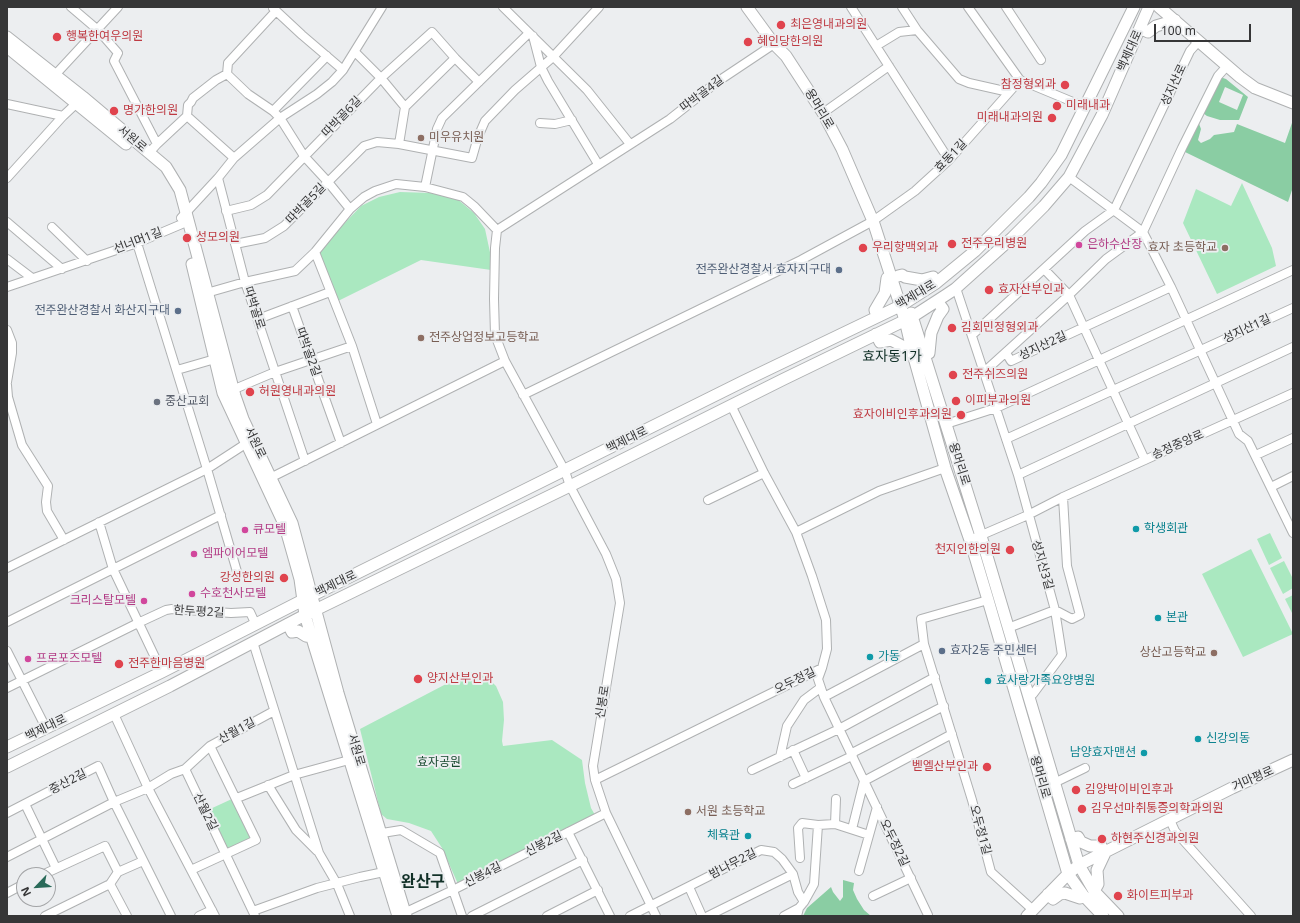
<!DOCTYPE html>
<meta charset="utf-8">
<style>
body{margin:0}
#map{position:relative;width:1300px;height:923px;overflow:hidden;background:#eceef0;font-family:"Noto Sans",sans-serif}
canvas{display:block}
.frame{position:absolute;inset:0;border:8px solid #363637;pointer-events:none}
.north{position:absolute;left:16px;top:867px;width:40px;height:40px;box-sizing:border-box;background:#eceef0;border:1px solid #a3a4a6;border-radius:50%;rotate:245deg;font-size:11px;font-weight:700;line-height:16px;text-align:center;color:#363637}
.north::after{content:'';display:block;margin:auto;width:14px;height:18px;background:#2a6a59;clip-path:polygon(50% 0,100% 100%,50% 72%,0 100%)}
.scale{position:absolute;left:1154px;top:24px;width:97px;height:18px;box-sizing:border-box;border:2px solid #363637;border-top:0;padding-left:5px;font-size:12px;line-height:14px;white-space:nowrap;color:#363637;-webkit-text-stroke:3px #eceef0;paint-order:stroke}
</style>
<div id="map">
<canvas width="1300" height="923"></canvas>
<div class="frame"></div>
<div class="north">N</div>
<div class="scale">100 m</div>
</div>
<script>
const g = document.querySelector('canvas').getContext('2d');
g.lineJoin = 'round';
function fillPath(path, color) {
  g.fillStyle = color;
  g.fill(path, 'evenodd');
}
function toPath(rows) {
  const path = new Path2D();
  for (const r of rows) {
    path.moveTo(r[0], r[1]);
    for (let i = 2; i < r.length; i += 2) path.lineTo(r[i], r[i + 1]);
  }
  return path;
}
function stroke(path, color, width, dash) {
  g.strokeStyle = color;
  g.lineWidth = width;
  g.lineCap = dash ? 'butt' : 'round';
  g.setLineDash(dash || []);
  g.stroke(path);
}
function label(font, color, halo, rows, align = 'center') {
  g.font = font + ' "Noto Sans","Noto Sans KR",sans-serif';
  g.lineWidth = 4;
  g.setLineDash([]);
  g.textBaseline = 'middle';
  g.strokeStyle = halo;
  g.fillStyle = color;
  for (const [text, x, y, turn = 0] of rows) {
    g.save();
    g.translate(x, y);
    g.rotate((+turn || 0) * Math.PI / 180);
    g.textAlign = isNaN(turn) ? turn : align;
    if (halo) g.strokeText(text, 0, 0);
    g.fillText(text, 0, 0);
    g.restore();
  }
}
fillPath(toPath([
 [1242,183,1272,248,1276,266,1217,294,1183,223,1196,189,1231,206],
 [400,192,432,193,456,198,474,213,485,229,491,257,491,270,421,260,336,302,318,251,361,206,379,197],
 [1270,533,1282,558,1269,565,1257,539],
 [1251,549,1293,634,1243,657,1202,574],
 [1284,561,1293,579,1293,588,1283,594,1270,568],
 [1293,595,1293,615,1285,599],
 [469,672,484,674,496,686,503,702,504,720,502,741,503,746,552,740,582,760,585,783,591,808,595,815,458,884,442,848,431,831,409,823,387,819,381,814,360,729],
 [234,798,254,840,228,852,208,810]
]), '#aae8c0');
fillPath(toPath([
 [1220,77,1226,79,1248,97,1239,120,1220,120,1207,116,1203,113],
 [1225,87,1243,95,1237,110,1219,102],
 [1293,120,1293,187,1288,202,1185,152,1198,121,1201,129,1198,140,1201,143,1210,139,1214,135,1234,132,1237,124,1285,143],
 [843,880,854,883,853,890,857,899,864,910,871,916,803,916,807,908,831,887,833,892,840,901,843,897]
]), '#8acda3');
const street = toPath([
 [71,7,98,30,118,53,114,61,157,144,149,153],
 [503,7,587,90,630,144],
 [851,7,949,160],
 [902,7,917,30],
 [968,7,1020,80,1085,107],
 [1006,7,1041,60],
 [273,8,302,35,343,70],
 [533,36,541,67,548,81,598,164],
 [876,46,899,32,917,30,959,79,969,83,1009,92],
 [355,52,381,78,405,107],
 [455,58,479,82],
 [227,74,248,94,273,111,280,118,304,156,328,182,350,209],
 [55,75,118,7],
 [7,104,63,116],
 [273,111,327,56],
 [823,113,889,66],
 [187,116,188,105,191,102,193,98,216,80,227,74,228,63,276,11],
 [540,123,555,124,572,120],
 [157,144,187,116,234,158],
 [1069,177,1143,232,1171,287,1239,434,1248,441,1293,533],
 [7,178,63,116,80,100],
 [218,178,245,282,305,461],
 [425,187,437,129,442,118,529,33],
 [226,211,251,205,267,195,381,78,432,32,455,58,405,107,399,144],
 [181,218,218,178,234,158,280,118,317,94,332,82,343,70,382,7],
 [7,222,62,269],
 [52,227,87,261],
 [497,230,670,119,717,82,774,44],
 [137,243,207,469,238,575],
 [235,244,265,238,284,226,364,146,377,142,399,144,472,158,478,137,485,121,515,90,553,57,599,7],
 [315,252,352,346,377,424],
 [7,259,32,278],
 [1044,269,1069,295,1145,460],
 [7,287,137,243,189,221],
 [956,288,1018,475,1055,610,1062,655,1033,694,1028,695],
 [203,294,245,282,295,271,315,252,350,209,364,197,375,191,396,184,425,187,463,197,474,206,497,230,495,248,494,299,495,335,505,361,565,471,570,486,606,554,616,579,620,603,593,766,595,780,606,813,656,916],
 [292,306,341,443],
 [258,319,330,292],
 [7,330,12,343,12,353,7,382],
 [972,335,1085,231,1114,210,1190,51,1198,42],
 [1006,353,1011,361,1171,287],
 [177,370,215,359],
 [984,372,1069,295,1106,259,1143,232,1182,148,1218,76,1227,66],
 [7,385,8,397,22,445,48,486,46,502,47,511,64,540],
 [237,388,275,372,352,346],
 [523,395,801,260,873,221,915,191,949,160,1020,80],
 [731,405,764,473,796,532,812,576,826,620,827,649,822,668],
 [946,424,996,408,1293,270],
 [1006,439,1293,308],
 [1256,455,1293,438],
 [1018,475,1293,347],
 [266,480,505,361],
 [1271,487,1293,476],
 [708,500,764,473],
 [99,522,113,569,162,672],
 [796,532,879,491,945,468],
 [970,540,1028,515,1063,497,1293,393],
 [7,568,207,469,250,441],
 [7,622,221,515],
 [1008,628,1055,610,1072,619,1080,615,1067,566,1063,497],
 [253,642,319,853,337,884,350,916],
 [924,644,972,800,991,872,1033,910],
 [7,651,46,728],
 [7,688,138,623,166,610,172,609,231,613,250,612,256,625],
 [824,697,928,915],
 [114,714,148,788,215,916],
 [793,750,806,778],
 [780,757,787,726,804,700,820,688],
 [185,769,255,916],
 [752,770,839,729,935,677],
 [595,780,822,668,818,679,824,697,924,644,921,619,988,600],
 [1054,783,1085,768],
 [793,784,852,756,854,752,944,706],
 [268,785,296,830,317,851],
 [237,798,294,775,349,760],
 [25,804,56,868],
 [7,813,98,766,114,802,171,916],
 [1170,820,1175,831,1251,916],
 [835,824,836,799],
 [852,829,864,781,952,734],
 [568,832,610,916],
 [376,834,401,830,440,853,462,916],
 [7,857,114,802,148,788,171,774,185,769,210,746,274,711],
 [800,858,798,828,802,823,818,825,835,824,869,835],
 [191,870,256,840,210,746],
 [859,871,877,807],
 [42,875,105,846,118,872],
 [110,884,127,916],
 [689,887,702,916],
 [7,893,24,884],
 [873,896,911,878],
 [804,902,814,884,818,825],
 [253,911,317,888,360,877,384,872],
 [408,911,453,890,606,813],
 [45,916,110,884,118,872,143,861],
 [199,916,212,910],
 [472,916,583,860],
 [547,916,598,890],
 [630,916,761,850,774,852,782,859,793,874,798,892,804,902,799,908,797,916],
 [708,916,793,874],
 [784,916,799,908]
]);
const secondary = toPath([
 [747,7,774,44,786,56,823,113,842,149,873,221,905,320,913,354,945,468,970,540,988,600,1068,874,1083,895,1103,916],
 [1159,7,1240,77,1255,88,1293,103],
 [1140,28,1148,32,1156,26,1166,23,1172,23,1175,20],
 [7,37,83,97,166,167,180,190,235,396,243,419,292,523,338,693,406,916],
 [7,47,126,144],
 [192,264,223,393,285,526,300,579,305,615,315,648,398,916],
 [898,276,902,275,905,277,922,280,933,277,936,283],
 [911,313,981,536,1079,865,1094,891,1118,916],
 [877,317,875,310,885,293,887,278,891,276],
 [876,334,880,342,891,340,906,348,913,354],
 [923,354,929,353,931,333,938,316,943,309,937,301],
 [288,624,292,632,298,631,306,636,312,637],
 [7,747,162,672,303,600,744,381,900,306,936,283,975,251,1029,197,1041,183,1061,155,1134,7],
 [7,767,170,686,305,615,570,486,784,379,912,317,946,295,955,289,1013,237,1044,206,1069,177,1102,115,1149,7],
 [1071,839,1078,837,1081,842,1090,846,1101,846,1105,853,1097,870,1098,884,1094,891],
 [1048,894,1053,899,1060,894,1065,893,1080,898,1083,895],
 [1027,916,1068,874,1079,865,1232,788,1293,760]
]);
stroke(street, '#afb1b2', 10);
stroke(secondary, '#afb1b2', 13);
stroke(street, '#fff', 8);
stroke(secondary, '#fff', 11);
for (const [x, y, r, color] of [
 [781,25,5,"#e0444e"],
 [57,37,5,"#e0444e"],
 [748,42,5,"#e0444e"],
 [1065,85,5,"#e0444e"],
 [1057,106,5,"#e0444e"],
 [114,111,5,"#e0444e"],
 [1052,118,5,"#e0444e"],
 [421,138,4,"#8d6e63"],
 [187,238,5,"#e0444e"],
 [952,244,5,"#e0444e"],
 [1079,245,4,"#d1479c"],
 [863,248,5,"#e0444e"],
 [1225,248,4,"#8d6e63"],
 [839,270,4,"#5c6f8a"],
 [989,290,5,"#e0444e"],
 [178,311,4,"#5c6f8a"],
 [952,328,5,"#e0444e"],
 [421,338,4,"#8d6e63"],
 [953,375,5,"#e0444e"],
 [250,392,5,"#e0444e"],
 [956,401,5,"#e0444e"],
 [157,402,4,"#6b7280"],
 [961,415,5,"#e0444e"],
 [1136,529,4,"#0f9aa8"],
 [245,530,4,"#d1479c"],
 [1010,550,5,"#e0444e"],
 [194,554,4,"#d1479c"],
 [284,578,5,"#e0444e"],
 [192,594,4,"#d1479c"],
 [144,601,4,"#d1479c"],
 [1158,618,4,"#0f9aa8"],
 [942,651,4,"#5c6f8a"],
 [1214,653,4,"#8d6e63"],
 [870,657,4,"#0f9aa8"],
 [28,659,4,"#d1479c"],
 [119,664,5,"#e0444e"],
 [418,679,5,"#e0444e"],
 [988,681,4,"#0f9aa8"],
 [1198,739,4,"#0f9aa8"],
 [1144,753,4,"#0f9aa8"],
 [987,767,5,"#e0444e"],
 [1076,790,5,"#e0444e"],
 [1082,809,5,"#e0444e"],
 [688,812,4,"#8d6e63"],
 [748,836,4,"#0f9aa8"],
 [1102,839,5,"#e0444e"],
 [1118,896,5,"#e0444e"]
]) {
  const dot = new Path2D();
  dot.arc(x, y, r, 0, 2 * Math.PI);
  g.fillStyle = color;
  g.fill(dot);
  stroke(dot, '#eceef0', 1.5);
}
label('12px', '#be3a42', '#eceef0', [
 ["최은영내과의원",790,25],
 ["행복한여우의원",66,37],
 ["혜인당한의원",757,42],
 ["참정형외과",1056,85,"right"],
 ["미래내과",1066,106],
 ["명가한의원",123,111],
 ["미래내과의원",1043,118,"right"],
 ["성모의원",196,238],
 ["전주우리병원",961,244],
 ["우리항맥외과",872,248],
 ["효자산부인과",998,290],
 ["김회민정형외과",961,328],
 ["전주쉬즈의원",962,375],
 ["허원영내과의원",259,392],
 ["이피부과의원",965,401],
 ["효자이비인후과의원",952,415,"right"],
 ["천지인한의원",1001,550,"right"],
 ["강성한의원",275,578,"right"],
 ["전주한마음병원",128,664],
 ["양지산부인과",427,679],
 ["벧엘산부인과",978,767,"right"],
 ["김양박이비인후과",1085,790],
 ["김우선마취통증의학과의원",1091,809],
 ["하현주신경과의원",1111,839],
 ["화이트피부과",1127,896]
], 'left');
label('12px', '#363637', '#eceef0', [
 ["백제대로",1130,51,-66],
 ["성지산로",1174,85,-65],
 ["따박골4길",702,94,-37],
 ["용머리로",819,109,59],
 ["따박골6길",342,117,-46],
 ["서원로",132,139,40],
 ["효동1길",951,156,-46],
 ["따박골5길",306,204,-46],
 ["선너머1길",138,241,-21],
 ["백제대로",916,295,-31],
 ["따박골로",254,308,72],
 ["성지산1길",1247,329,-25],
 ["성지산2길",1043,346,-25],
 ["따박골2길",308,352,70],
 ["백제대로",627,440,-26],
 ["서원로",255,443,64],
 ["송정중앙로",1178,445,-24],
 ["용머리로",959,464,72],
 ["성지산3길",1042,565,74],
 ["백제대로",336,584,-26],
 ["한두평2길",199,612,3],
 ["오두정길",795,681,-26],
 ["신봉로",603,702,-81],
 ["백제대로",46,728,-26],
 ["산월1길",237,731,-28],
 ["서원로",356,750,73],
 ["용머리로",1040,777,74],
 ["거마평로",1253,779,-24],
 ["중산2길",68,782,-27],
 ["산월2길",205,812,64],
 ["오두정1길",980,830,75],
 ["오두정2길",894,843,64],
 ["신봉2길",544,844,-27],
 ["밤나무2길",733,864,-27],
 ["신봉4길",483,875,-27]
]);
label('12px', '#785e54', '#eceef0', [
 ["미우유치원",429,138],
 ["효자 초등학교",1217,248,"right"],
 ["전주상업정보고등학교",429,338],
 ["상산고등학교",1206,653,"right"],
 ["서원 초등학교",696,812]
], 'left');
label('12px', '#b23c85', '#eceef0', [
 ["은하수산장",1087,245],
 ["큐모텔",253,530],
 ["엠파이어모텔",202,554],
 ["수호천사모텔",200,594],
 ["크리스탈모텔",136,601,"right"],
 ["프로포즈모텔",36,659]
], 'left');
label('12px', '#4e5e75', '#eceef0', [
 ["전주완산경찰서 효자지구대",831,270],
 ["전주완산경찰서 화산지구대",170,311],
 ["효자2동 주민센터",950,651,"left"]
], 'right');
label('12px', '#5b616d', '#eceef0', [
 ["중산교회",165,402]
], 'left');
label('12px', '#0d838f', '#eceef0', [
 ["학생회관",1144,529],
 ["본관",1166,618],
 ["가동",878,657],
 ["효사랑가족요양병원",996,681],
 ["신강의동",1206,739],
 ["남양효자맨션",1136,753,"right"],
 ["체육관",740,836,"right"]
], 'left');
label('12px', '#174a2f', '#eceef0', [
 ["효자공원",439,763]
]);
label('14px', '#113027', '#eceef0', [
 ["효자동1가",892,357]
]);
label('bold 16px', '#113027', '#eceef0', [
 ["완산구",423,882]
]);
</script>
